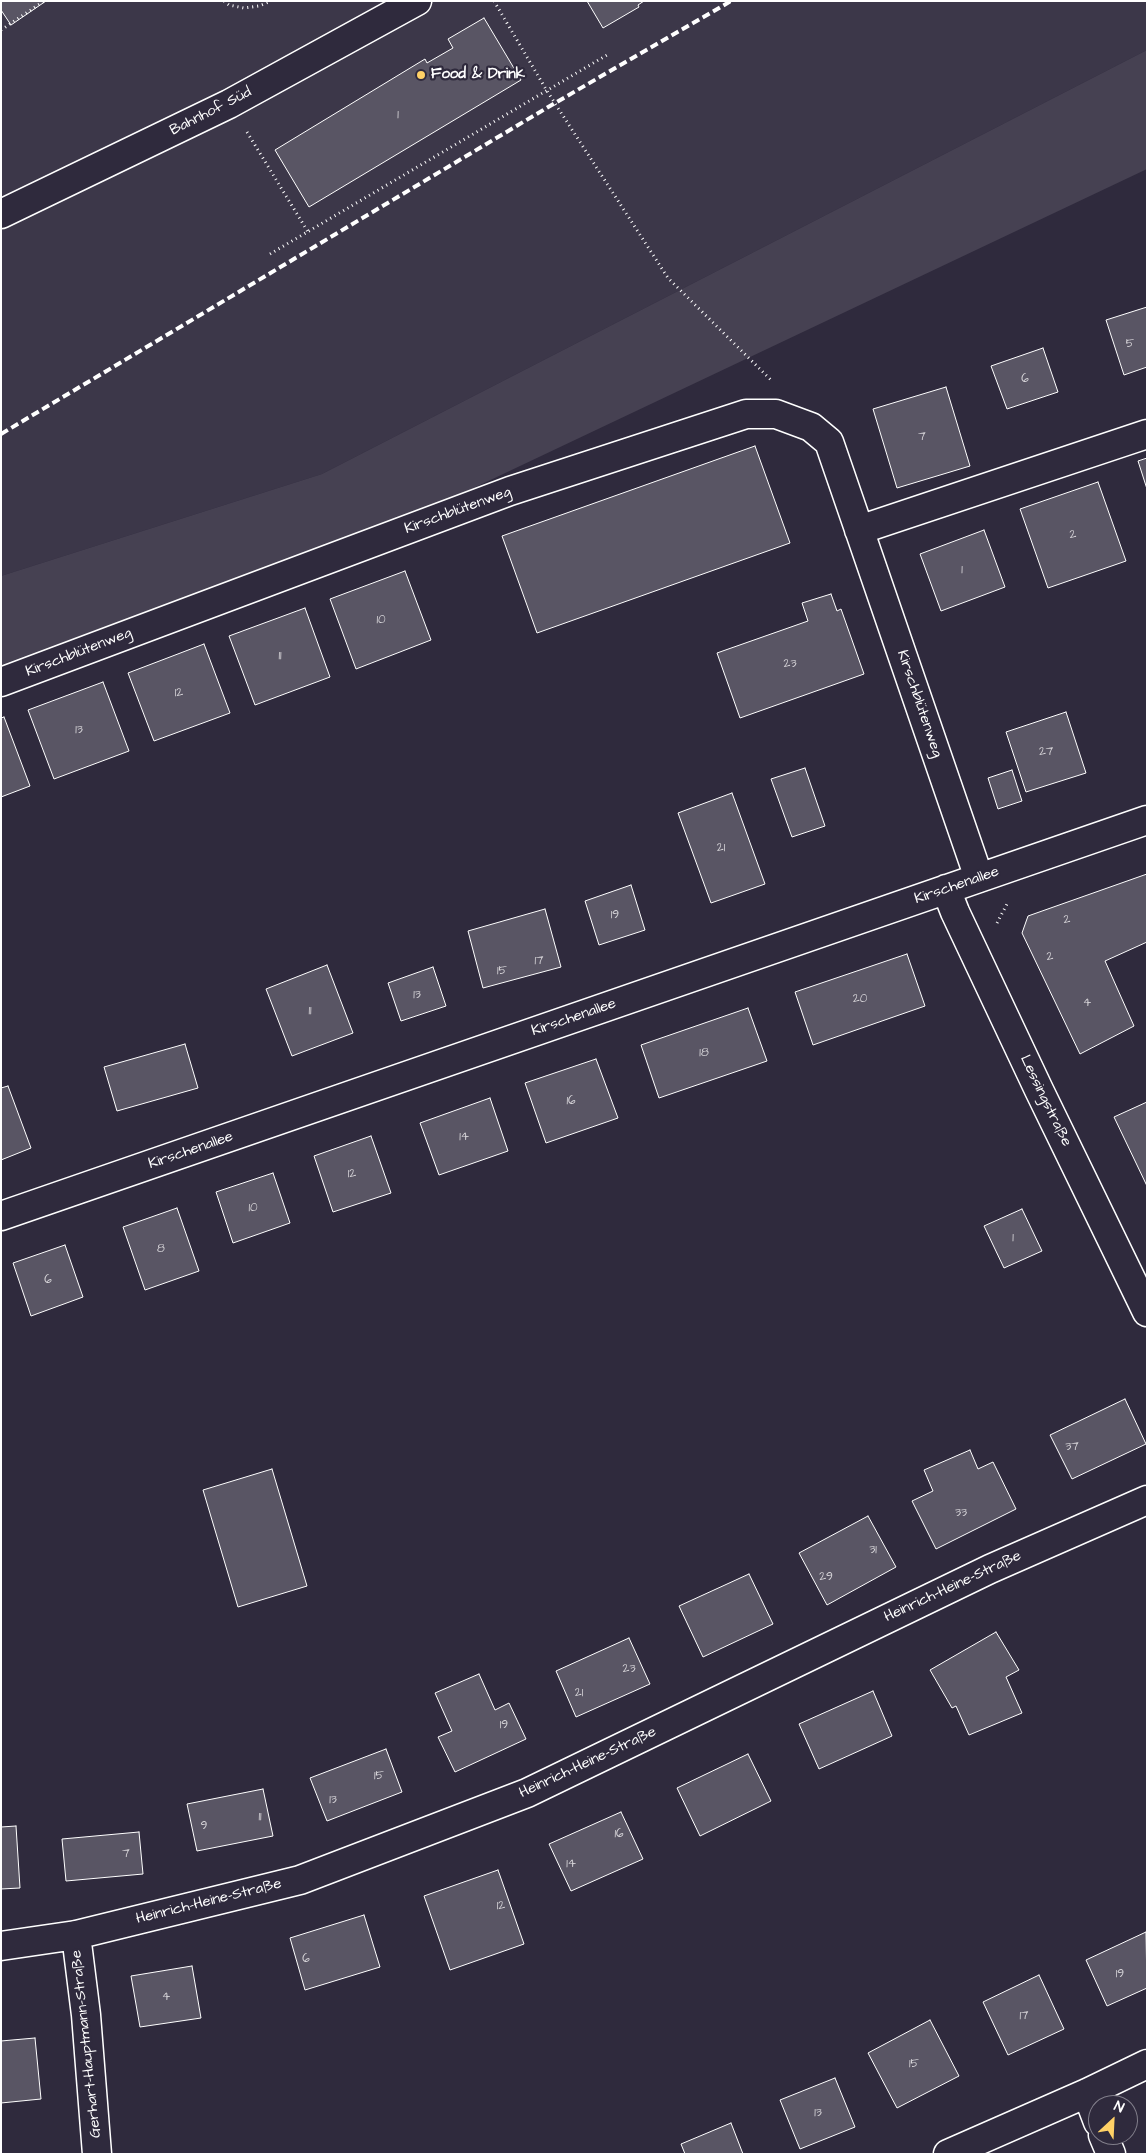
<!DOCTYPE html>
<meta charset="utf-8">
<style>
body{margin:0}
#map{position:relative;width:1148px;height:2155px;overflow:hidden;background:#2f2a3d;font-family:"Architects Daughter",sans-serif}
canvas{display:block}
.frame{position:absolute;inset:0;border:2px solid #fff;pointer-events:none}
.north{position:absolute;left:1088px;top:2095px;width:50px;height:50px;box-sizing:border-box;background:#2f2a3d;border:1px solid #827f8b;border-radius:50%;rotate:25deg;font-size:14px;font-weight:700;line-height:20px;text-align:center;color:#fff}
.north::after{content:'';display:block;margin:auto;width:18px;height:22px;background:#ffd166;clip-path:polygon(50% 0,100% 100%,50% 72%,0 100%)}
</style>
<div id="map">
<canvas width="1148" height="2155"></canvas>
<div class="frame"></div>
<div class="north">N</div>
</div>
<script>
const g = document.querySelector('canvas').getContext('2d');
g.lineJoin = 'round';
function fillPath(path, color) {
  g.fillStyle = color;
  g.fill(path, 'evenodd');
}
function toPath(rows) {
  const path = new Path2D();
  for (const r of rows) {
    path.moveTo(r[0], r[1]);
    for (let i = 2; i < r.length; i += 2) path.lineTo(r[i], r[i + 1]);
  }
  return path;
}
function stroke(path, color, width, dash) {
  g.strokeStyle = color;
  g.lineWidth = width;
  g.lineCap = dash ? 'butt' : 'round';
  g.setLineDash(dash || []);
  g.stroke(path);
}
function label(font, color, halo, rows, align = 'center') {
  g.font = font + ' "Architects Daughter",sans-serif';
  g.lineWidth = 4.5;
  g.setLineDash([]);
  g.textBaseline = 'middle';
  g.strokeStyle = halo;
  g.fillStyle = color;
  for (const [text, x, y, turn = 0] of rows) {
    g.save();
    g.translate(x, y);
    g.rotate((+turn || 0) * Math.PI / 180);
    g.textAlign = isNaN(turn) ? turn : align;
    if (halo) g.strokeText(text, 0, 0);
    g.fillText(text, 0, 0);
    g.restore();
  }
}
fillPath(toPath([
 [1,1,1147,1,1147,50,322,474,1,576]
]), '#3c3749');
fillPath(toPath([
 [1147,50,1147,169,444,502,1,665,1,576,322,474]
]), '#464152');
const building = toPath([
 [1,1,46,1,11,25,1,10,1,1],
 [587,1,644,1,638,5,639,7,603,28,587,1],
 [484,18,521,80,309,207,275,150,425,59,427,63,453,48,448,39,484,18],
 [1147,307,1147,367,1124,375,1106,320,1147,307],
 [1043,348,1058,392,1007,409,991,366,1043,348],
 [946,387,970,466,897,488,873,409,946,387],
 [755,446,790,543,537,633,502,536,755,446],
 [1147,458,1147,489,1138,461,1147,458],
 [1098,482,1126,561,1048,588,1020,509,1098,482],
 [984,530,1005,587,941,611,920,554,984,530],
 [405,571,431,640,356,669,330,599,405,571],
 [831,594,837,611,841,609,864,674,740,718,717,653,808,621,802,603,831,594],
 [305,608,330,677,255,705,229,636,305,608],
 [204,644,230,713,154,741,128,673,204,644],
 [103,682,129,751,54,779,28,710,103,682],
 [1066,712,1086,773,1026,792,1006,732,1066,712],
 [4,717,30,786,1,797,1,718,4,717],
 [805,768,825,826,792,837,771,779,805,768],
 [1012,770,1022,801,998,809,988,778,1012,770],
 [732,793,765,884,711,903,678,813,732,793],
 [1147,874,1147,942,1105,961,1134,1026,1080,1054,1022,933,1028,916,1147,874],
 [631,885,645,930,599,945,585,901,631,885],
 [545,909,561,967,483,988,468,931,545,909],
 [907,954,925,1006,813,1045,795,992,907,954],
 [327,965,353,1033,292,1056,266,989,327,965],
 [433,967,446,1006,401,1021,388,983,433,967],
 [748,1008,767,1061,659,1098,641,1045,748,1008],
 [185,1044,198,1088,117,1111,104,1067,185,1044],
 [596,1059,618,1118,546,1143,525,1083,596,1059],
 [8,1086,31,1148,1,1160,1,1088,8,1086],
 [490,1098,508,1151,439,1175,420,1123,490,1098],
 [1147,1102,1147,1186,1114,1117,1147,1102],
 [371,1136,391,1193,333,1212,314,1156,371,1136],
 [273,1173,290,1223,233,1243,216,1192,273,1173],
 [177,1208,199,1271,145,1290,123,1227,177,1208],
 [1022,1209,1042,1251,1004,1268,984,1226,1022,1209],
 [65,1245,83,1297,31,1316,13,1263,65,1245],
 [1125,1399,1146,1444,1072,1479,1050,1435,1125,1399],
 [970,1450,978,1469,993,1462,1016,1509,936,1549,912,1501,933,1491,924,1470,970,1450],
 [272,1469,307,1586,238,1607,203,1490,272,1469],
 [868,1516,896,1567,827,1605,799,1553,868,1516],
 [749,1574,773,1624,703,1657,679,1606,749,1574],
 [996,1632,1019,1670,1006,1677,1022,1713,969,1735,956,1706,952,1708,930,1670,996,1632],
 [629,1638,650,1684,576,1717,556,1671,629,1638],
 [479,1674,495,1710,509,1703,526,1739,455,1772,438,1737,452,1731,435,1693,479,1674],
 [873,1691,892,1736,819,1769,799,1724,873,1691],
 [386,1749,402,1792,327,1821,310,1778,386,1749],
 [748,1754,771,1801,700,1836,677,1788,748,1754],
 [263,1789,273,1836,197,1851,187,1804,263,1789],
 [621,1812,643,1859,571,1891,549,1844,621,1812],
 [16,1826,20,1888,1,1889,1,1827,16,1826],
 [139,1832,143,1874,66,1881,62,1839,139,1832],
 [498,1870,524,1944,450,1970,424,1896,498,1870],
 [364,1915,380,1967,305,1990,290,1938,364,1915],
 [1146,1932,1147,1988,1107,2006,1086,1960,1146,1932],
 [192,1966,201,2018,140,2027,131,1976,192,1966],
 [1039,1975,1064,2029,1008,2055,983,2002,1039,1975],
 [930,2020,959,2076,897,2108,868,2053,930,2020],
 [35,2038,41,2099,1,2103,1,2041,35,2038],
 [835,2078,855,2127,800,2149,780,2100,835,2078],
 [731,2123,743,2154,685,2154,681,2144,731,2123]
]);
fillPath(building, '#595564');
stroke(building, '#fff', 1);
const street = toPath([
 [1,214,229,104,417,1],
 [859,530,1147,434],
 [1,682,510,491,746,414,776,414,811,427,829,442,979,878],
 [946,889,955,912,1039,1090,1147,1312],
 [1,1216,1147,820],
 [76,1935,86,2015,97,2154],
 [1,1946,76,1935,300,1880,527,1793,990,1569,1147,1500],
 [1087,2093,1098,2122],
 [1103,2135,1111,2154],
 [948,2154,1087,2093,1147,2064]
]);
stroke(street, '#fff', 31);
stroke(toPath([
 [224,1,229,5,244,8,259,6,271,1],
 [494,1,547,91,668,278,771,380],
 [1,30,44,1],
 [247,132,308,232],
 [270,254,607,55],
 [997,923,1007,904]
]), '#fff', 3, [1, 4]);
stroke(street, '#2f2a3d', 28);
stroke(toPath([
 [1,434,555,103,731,1]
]), '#fff', 4, [8, 4]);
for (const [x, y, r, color] of [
 [421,75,5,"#ffd166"]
]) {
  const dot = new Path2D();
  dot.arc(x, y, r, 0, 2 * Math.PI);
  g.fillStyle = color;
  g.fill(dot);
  stroke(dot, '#2f2a3d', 2);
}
label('12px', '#d6d4d8', null, [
 ["1",398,115],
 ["5",1130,344],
 ["6",1025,379],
 ["7",922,437],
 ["2",1073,535],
 ["1",962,570],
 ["10",381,620],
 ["11",280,656],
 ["23",790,664],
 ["12",179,693],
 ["13",79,730],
 ["27",1046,752],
 ["21",721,848],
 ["19",615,915],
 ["2",1067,920],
 ["2",1050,957],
 ["17",539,961],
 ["15",502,971],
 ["13",417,995],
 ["20",860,999],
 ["4",1087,1003],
 ["11",310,1011],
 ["18",704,1053],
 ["16",571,1101],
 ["14",464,1137],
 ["12",352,1174],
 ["10",253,1208],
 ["1",1013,1238],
 ["8",161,1249],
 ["6",48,1280],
 ["37",1072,1447],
 ["33",961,1513],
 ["31",873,1550],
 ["29",826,1577],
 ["23",629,1669],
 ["21",579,1693],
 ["19",504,1725],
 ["15",379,1776],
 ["13",333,1800],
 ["11",260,1817],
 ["9",204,1826],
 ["16",619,1834],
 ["7",126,1854],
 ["14",571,1864],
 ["12",501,1906],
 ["6",306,1959],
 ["19",1120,1974],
 ["4",166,1997],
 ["17",1024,2016],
 ["15",914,2064],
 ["13",818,2113]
]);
label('bold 15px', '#fff', '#2f2a3d', [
 ["Food & Drink",431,75]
], 'left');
label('15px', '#fff', '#2f2a3d', [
 ["Bahnhof Süd",211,112,-27],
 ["Kirschblütenweg",458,511,-20],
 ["Kirschblütenweg",79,653,-21],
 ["Kirschblütenweg",919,704,71],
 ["Kirschenallee",957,886,-19],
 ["Kirschenallee",574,1018,-19],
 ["Lessingstraße",1045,1101,64],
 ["Kirschenallee",191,1151,-19],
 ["Heinrich-Heine-Straße",953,1587,-25],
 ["Heinrich-Heine-Straße",588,1763,-25],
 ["Heinrich-Heine-Straße",209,1902,-14],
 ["Gerhart-Hauptmann-Straße",87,2044,-96]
]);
</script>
